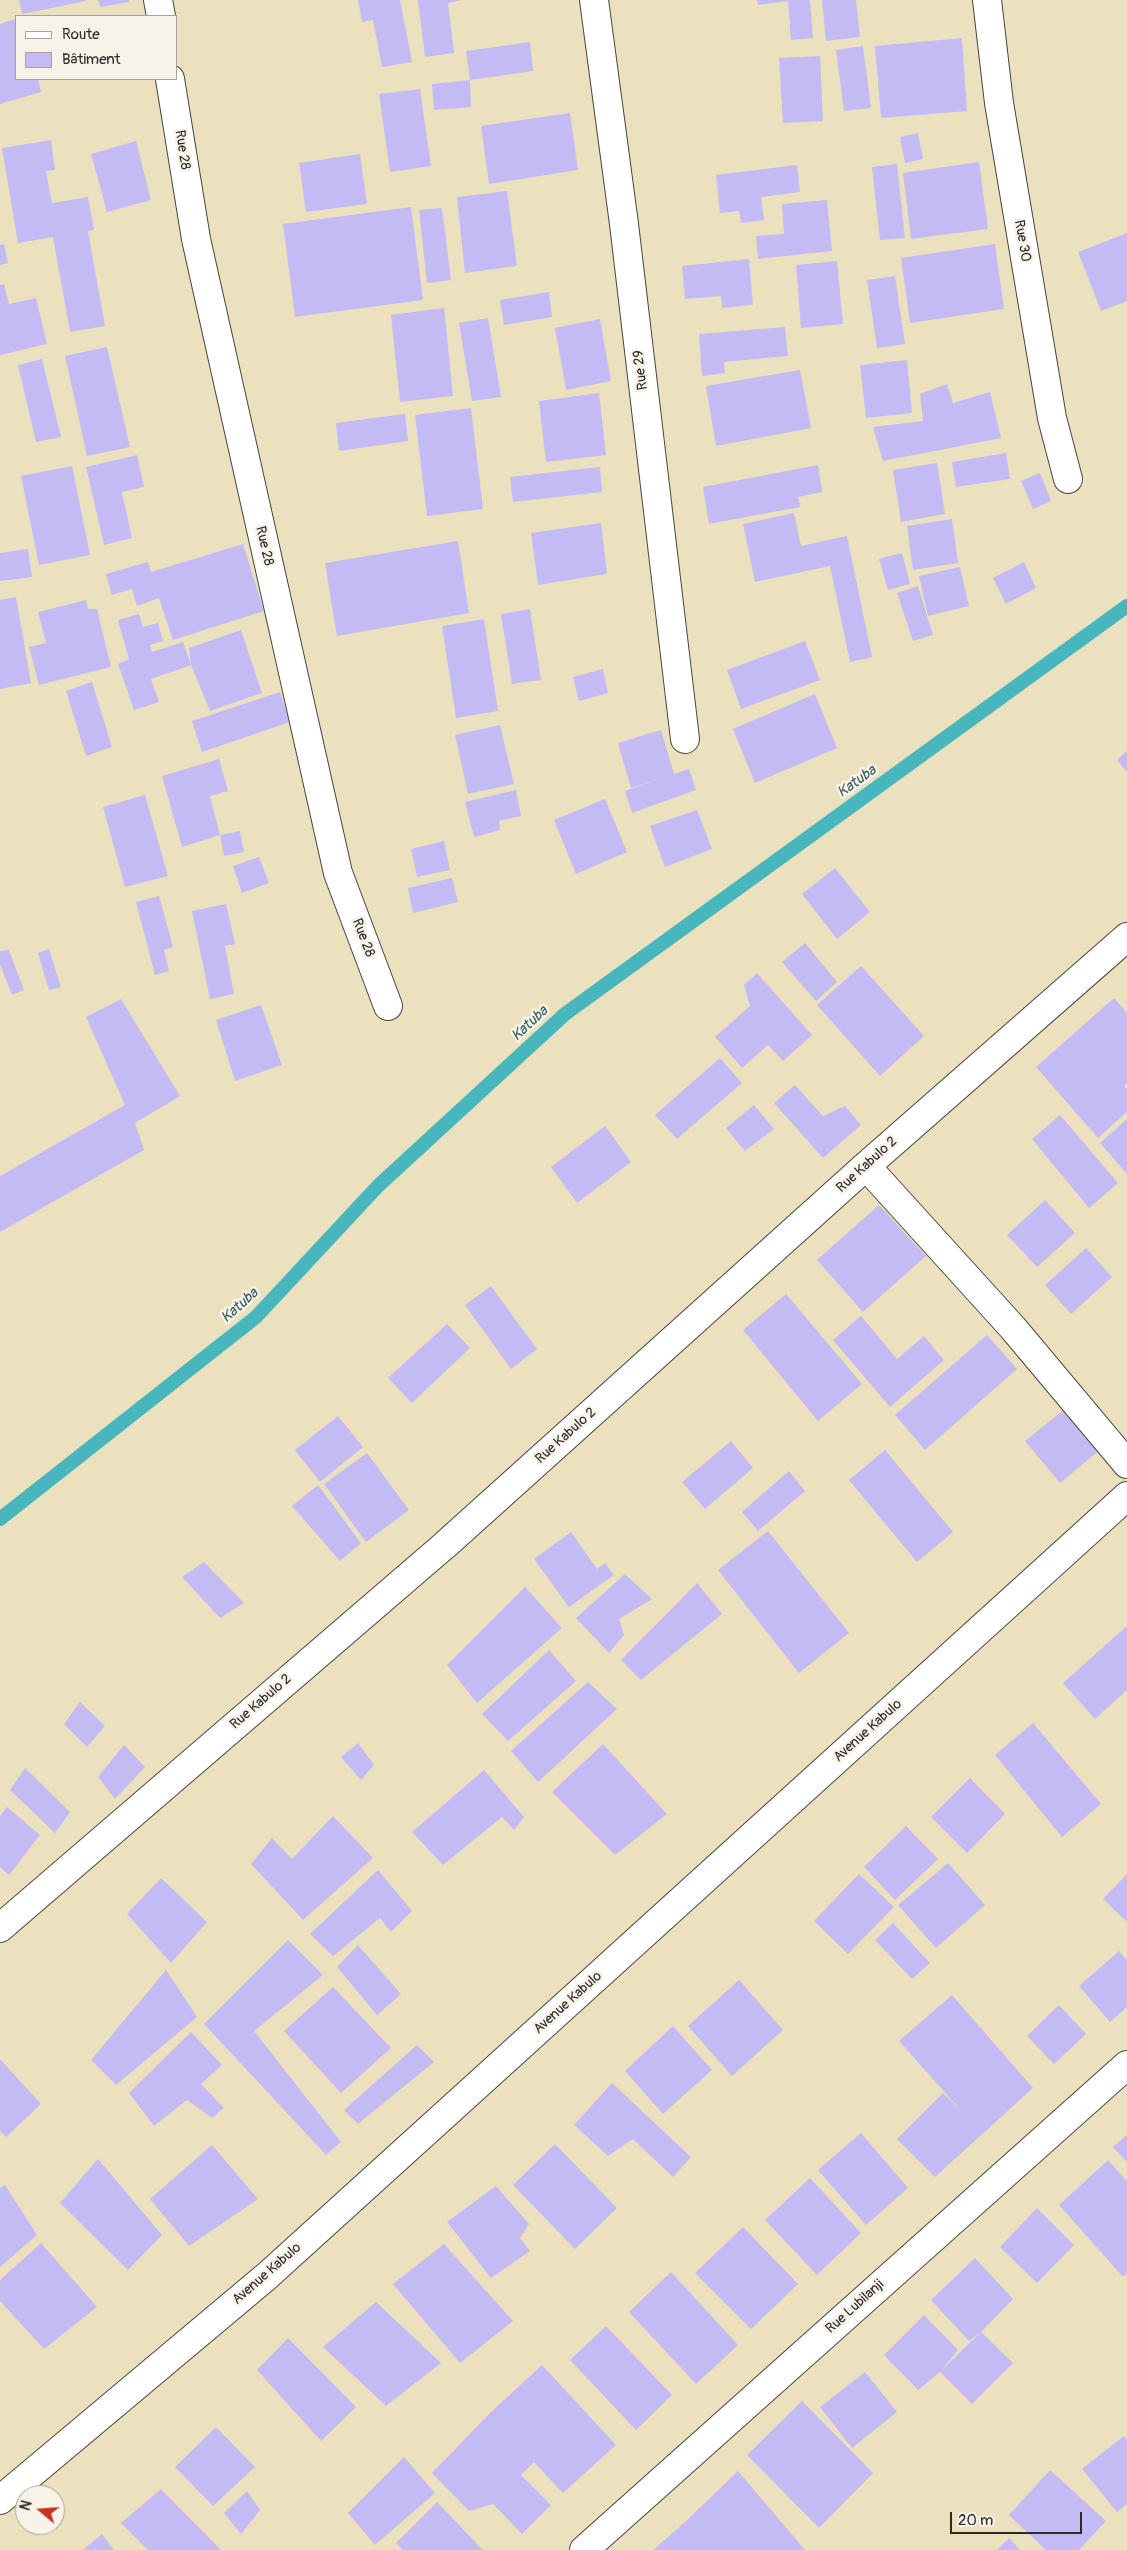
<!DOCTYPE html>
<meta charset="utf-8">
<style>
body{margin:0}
#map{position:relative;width:1127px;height:2550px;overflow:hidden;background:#ebe1bf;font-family:Pangolin,sans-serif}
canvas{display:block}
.legend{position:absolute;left:15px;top:15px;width:162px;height:65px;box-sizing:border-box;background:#f7f3e8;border:1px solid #a5a39c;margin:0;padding:6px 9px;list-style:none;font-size:15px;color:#2b2b2b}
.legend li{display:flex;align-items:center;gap:10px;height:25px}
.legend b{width:25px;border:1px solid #a5a39c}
.north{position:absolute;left:15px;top:2485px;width:50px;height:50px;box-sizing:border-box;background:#f7f3e8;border:1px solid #a5a39c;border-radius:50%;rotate:288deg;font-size:14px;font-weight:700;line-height:20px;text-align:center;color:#2b2b2b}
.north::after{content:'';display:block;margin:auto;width:18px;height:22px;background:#c8321e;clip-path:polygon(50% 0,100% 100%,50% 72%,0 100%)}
.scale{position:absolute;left:950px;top:2512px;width:132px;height:22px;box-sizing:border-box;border:2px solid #2b2b2b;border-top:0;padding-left:6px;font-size:15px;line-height:18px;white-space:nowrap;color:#2b2b2b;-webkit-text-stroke:4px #f7f3e8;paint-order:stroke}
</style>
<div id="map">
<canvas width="1127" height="2550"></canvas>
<ul class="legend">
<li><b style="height:6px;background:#fff"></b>Route</li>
<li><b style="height:14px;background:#c4bbf4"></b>Bâtiment</li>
</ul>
<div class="north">N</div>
<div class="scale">20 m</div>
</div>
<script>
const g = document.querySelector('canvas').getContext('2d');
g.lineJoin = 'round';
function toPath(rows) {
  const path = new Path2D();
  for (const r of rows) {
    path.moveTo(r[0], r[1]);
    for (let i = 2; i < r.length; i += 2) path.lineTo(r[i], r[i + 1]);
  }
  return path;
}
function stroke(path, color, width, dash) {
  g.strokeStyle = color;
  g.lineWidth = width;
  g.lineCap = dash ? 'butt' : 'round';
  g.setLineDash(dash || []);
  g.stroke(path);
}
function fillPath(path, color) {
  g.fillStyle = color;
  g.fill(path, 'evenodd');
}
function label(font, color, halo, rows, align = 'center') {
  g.font = font + ' Pangolin,sans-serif';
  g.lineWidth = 5;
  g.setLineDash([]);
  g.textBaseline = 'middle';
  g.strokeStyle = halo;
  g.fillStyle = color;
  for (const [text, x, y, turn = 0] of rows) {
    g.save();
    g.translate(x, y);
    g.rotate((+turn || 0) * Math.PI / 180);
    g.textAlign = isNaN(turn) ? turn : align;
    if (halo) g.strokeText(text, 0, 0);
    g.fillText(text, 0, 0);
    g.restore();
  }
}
stroke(toPath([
 [0,1519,256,1317,378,1186,565,1014,1127,606]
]), '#47b6bd', 14);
fillPath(toPath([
 [19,0,86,0,86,1,22,14],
 [98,0,129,0,129,2,100,7],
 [358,0,400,0,412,62,382,67,373,20,362,22],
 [418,0,461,0,448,3,454,53,425,57],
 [757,0,810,0,813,38,791,40,788,1,758,5],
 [822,0,856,0,860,37,826,41],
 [16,19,16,79,38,79,41,92,0,104,0,24],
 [962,38,967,111,881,118,875,46],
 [530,42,533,71,470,80,471,107,434,110,432,84,470,80,466,51],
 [863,46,871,108,844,111,836,50],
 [820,56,823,121,783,123,779,58],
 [420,89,431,166,390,172,379,94],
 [570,113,578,170,489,184,481,126],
 [918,133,923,159,905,163,900,137],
 [51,140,55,170,46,171,52,203,88,197,94,230,88,231,105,326,70,332,53,237,18,243,2,148],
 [136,141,151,200,107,212,91,154],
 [360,154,367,204,306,212,299,163],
 [979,162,988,229,911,239,903,173],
 [897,164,905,238,880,240,872,167],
 [797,165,800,192,761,197,764,220,741,223,739,211,720,213,716,175],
 [507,191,517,266,465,273,457,197],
 [827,200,832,251,758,259,756,236,784,234,782,204],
 [411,207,423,300,295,317,283,224],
 [442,208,451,280,427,283,419,210],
 [1127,233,1127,301,1101,311,1078,252],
 [4,244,8,263,0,265,0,245],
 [995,244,1004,309,910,323,901,258],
 [749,259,753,305,722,308,721,296,685,299,682,266],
 [837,261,843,324,801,328,796,265],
 [895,276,905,344,877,348,867,280],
 [4,284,9,304,36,298,47,344,0,355,0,285],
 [549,292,552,317,504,325,500,300],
 [444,308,453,396,400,402,391,315],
 [488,318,501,397,472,401,459,323],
 [600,319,611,381,566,390,555,328],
 [785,327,788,356,724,362,725,373,702,376,699,334],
 [107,347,130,447,87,456,65,356],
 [42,359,61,437,36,442,18,365],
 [907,360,912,413,866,418,860,365],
 [800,370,811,428,716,446,706,386],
 [947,384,953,403,990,392,1001,438,883,461,873,427,923,421,920,394],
 [599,393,606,455,546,462,539,401],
 [471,408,483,509,427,516,415,415],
 [405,414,408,441,339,451,336,423],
 [1006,453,1010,479,956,487,952,462],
 [137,455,144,487,122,492,132,538,104,545,86,467],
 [937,463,945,514,901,522,893,470],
 [818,465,822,492,798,497,800,507,709,524,703,487],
 [72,466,90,555,39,565,21,476],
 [600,467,602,492,513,502,510,477],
 [1040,473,1051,501,1033,509,1021,481],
 [794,513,801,546,847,536,872,657,850,662,830,566,755,582,743,524],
 [952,519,958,563,913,570,907,526],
 [601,523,607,574,538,585,531,533],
 [458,541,469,613,337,636,325,563],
 [243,544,264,611,173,640,159,598,137,606,132,589,112,595,106,574,148,562,151,572],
 [28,549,32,577,0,581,0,553],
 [902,553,910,584,888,590,879,559],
 [1024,562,1036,588,1006,604,993,578],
 [960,567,969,606,928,616,919,576],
 [918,586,933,635,913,641,897,593],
 [16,597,31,683,0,689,0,600],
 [86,600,88,609,97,609,111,667,39,685,29,647,46,643,38,612],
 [530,609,541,680,512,684,501,614],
 [139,614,143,627,158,623,163,641,150,645,152,652,183,642,191,665,151,679,159,702,134,710,118,664,129,659,118,620],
 [484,619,498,711,456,718,442,626],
 [241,630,262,693,210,711,191,665,189,648],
 [805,641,820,680,741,709,727,670],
 [603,669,608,693,579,701,573,677],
 [92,682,112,747,86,756,66,691],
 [280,692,290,722,202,752,192,721],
 [815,694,837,748,755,783,733,729],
 [500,725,514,784,468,794,455,735],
 [661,730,674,774,689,769,696,790,632,813,625,791,659,779,631,788,618,743],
 [1127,751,1127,772,1117,760],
 [219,759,228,791,210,796,220,835,182,847,162,776],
 [516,790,521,816,499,821,500,830,474,837,465,802],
 [145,795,168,876,125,887,103,807],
 [605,799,627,852,576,874,554,820],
 [697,810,712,849,665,867,650,826],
 [240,831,244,852,224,856,220,835],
 [444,841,450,870,417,877,411,849],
 [259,857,269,883,242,893,233,866],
 [835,868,870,912,837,939,802,894],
 [452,878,458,902,413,913,408,888],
 [159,896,173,947,164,950,169,971,155,975,136,902],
 [226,904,235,944,225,946,234,994,210,999,192,911],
 [805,943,837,982,816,1001,782,962],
 [49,949,61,987,49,990,38,953],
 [9,950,24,990,12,995,0,964,0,951],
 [861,966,924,1036,880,1076,817,1005],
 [757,973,812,1035,783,1061,768,1045,742,1068,715,1037,750,1006,744,985],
 [1114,998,1127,1013,1127,1083,1124,1086,1127,1089,1127,1112,1098,1138,1036,1067],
 [121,999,180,1096,135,1123,144,1150,0,1232,0,1176,125,1105,86,1017],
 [261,1005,282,1065,235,1081,216,1020],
 [720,1058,742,1083,677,1139,655,1115],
 [795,1085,823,1116,845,1106,861,1125,823,1158,774,1103],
 [754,1105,774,1129,745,1151,726,1128],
 [1060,1115,1118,1183,1089,1208,1032,1139],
 [1127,1119,1127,1174,1100,1143],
 [605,1126,631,1162,577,1203,551,1167],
 [1045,1200,1075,1233,1037,1267,1007,1235],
 [879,1205,926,1256,863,1312,817,1260],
 [1086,1248,1112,1277,1071,1314,1045,1285],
 [491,1286,537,1349,511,1369,465,1305],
 [786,1294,862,1384,818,1421,743,1330],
 [861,1316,897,1359,924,1336,944,1360,890,1407,833,1340],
 [447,1324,470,1348,412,1403,388,1378],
 [987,1335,1017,1369,925,1450,895,1415],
 [1072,1403,1106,1445,1060,1483,1025,1441],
 [338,1416,363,1447,320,1482,295,1450],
 [731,1441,753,1468,705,1509,682,1482],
 [885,1450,953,1532,917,1562,849,1480],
 [367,1453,409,1510,366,1542,324,1484],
 [789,1471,805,1491,758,1531,742,1512],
 [318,1485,361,1543,340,1561,292,1506],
 [768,1531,849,1633,799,1673,718,1570],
 [571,1532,597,1569,605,1563,614,1575,569,1607,534,1559],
 [204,1562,244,1603,220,1618,182,1577],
 [625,1574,652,1599,619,1619,624,1635,609,1653,576,1618],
 [697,1583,722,1614,641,1680,621,1660],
 [525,1587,562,1628,477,1703,447,1665],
 [1127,1626,1127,1690,1095,1719,1063,1683],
 [549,1650,576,1681,508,1741,482,1714],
 [588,1682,617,1709,538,1782,511,1751],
 [80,1702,105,1726,87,1747,64,1724],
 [1033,1723,1101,1804,1062,1837,995,1755],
 [358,1743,374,1765,361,1780,341,1757],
 [603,1744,667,1814,615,1855,552,1792],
 [124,1745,145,1767,115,1799,98,1777],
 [25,1768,70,1812,55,1833,10,1790],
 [484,1770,524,1817,514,1830,502,1817,443,1865,412,1832],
 [970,1778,1005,1814,967,1853,931,1817],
 [7,1807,40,1835,9,1875,0,1867,0,1816],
 [333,1816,373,1858,303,1920,251,1864,272,1838,292,1859],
 [906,1826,938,1859,895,1900,864,1867],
 [948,1863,985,1905,936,1948,898,1905],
 [378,1870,412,1911,391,1932,380,1918,333,1956,310,1934],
 [859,1874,894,1907,848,1954,814,1921],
 [1127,1874,1127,1922,1103,1899],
 [161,1878,207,1922,171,1963,127,1914],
 [893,1923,930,1963,912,1979,875,1940],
 [288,1940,323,1975,254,2031,341,2142,326,2155,204,2024],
 [358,1945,401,1994,377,2015,337,1967],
 [1119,1951,1127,1960,1127,2007,1110,2022,1079,1986],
 [166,1970,197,2017,116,2085,91,2060],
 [739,1980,783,2030,732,2076,688,2026],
 [333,1987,391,2048,341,2093,284,2031],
 [952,1995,1033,2088,935,2177,897,2139,943,2093,963,2113,899,2041],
 [1059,2005,1086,2034,1054,2064,1027,2036],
 [673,2026,712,2070,663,2114,625,2071],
 [191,2032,222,2065,201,2084,224,2108,212,2118,187,2100,154,2126,129,2093],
 [417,2045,434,2062,358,2124,344,2110],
 [0,2059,41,2104,6,2137,0,2131],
 [612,2083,691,2157,673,2177,633,2139,608,2156,574,2125],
 [861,2133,908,2188,866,2225,818,2170],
 [1127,2135,1127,2162,1113,2147],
 [555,2144,617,2208,575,2249,513,2185],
 [212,2145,258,2199,189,2246,150,2199],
 [98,2159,162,2235,128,2270,60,2203],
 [1108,2160,1127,2181,1127,2273,1123,2277,1059,2205],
 [810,2178,861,2233,817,2275,765,2220],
 [5,2185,37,2235,0,2267,0,2188],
 [496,2186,529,2224,520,2238,530,2251,491,2278,447,2222],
 [1037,2208,1074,2245,1037,2283,1000,2247],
 [743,2227,798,2284,751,2329,695,2273],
 [41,2243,97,2307,44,2349,0,2301,0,2280],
 [444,2244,513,2321,460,2363,393,2284],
 [975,2258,1013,2299,981,2332,969,2341,931,2300],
 [671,2272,738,2345,696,2384,629,2312],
 [376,2302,441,2363,386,2406,323,2347],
 [924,2315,958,2350,942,2370,981,2332,1013,2363,972,2404,940,2372,918,2390,884,2355],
 [606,2326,672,2395,636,2430,570,2360],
 [288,2338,356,2407,321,2441,257,2370],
 [542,2365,616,2445,563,2493,534,2462,521,2475,551,2505,522,2534,493,2504,469,2511,432,2473,490,2413],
 [865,2372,897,2412,852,2448,820,2407],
 [802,2401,873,2473,819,2528,747,2455],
 [216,2427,255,2467,213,2506,175,2467],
 [1124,2436,1127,2440,1127,2504,1117,2512,1082,2469],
 [404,2457,435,2493,375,2545,348,2513],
 [1050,2470,1106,2521,1079,2550,1046,2550,1009,2515],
 [738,2471,805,2550,653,2550,684,2523],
 [161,2489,221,2550,148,2550,121,2523],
 [247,2491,260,2510,241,2534,224,2513],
 [437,2502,483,2550,403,2550,396,2543],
 [102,2534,114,2550,83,2550],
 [1009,2538,1020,2550,997,2550]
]), '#c4bbf4');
const minor = toPath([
 [158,0,161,16],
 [594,0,624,224,685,739],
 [987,0,999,103,1052,418,1068,479],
 [170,79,196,239,338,873,388,1006],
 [866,1166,1013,1328,1127,1464],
 [0,1928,445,1545,866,1166,1127,937],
 [584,2550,1127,2065]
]);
const tertiary = toPath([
 [0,2500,267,2276,1127,1496]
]);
stroke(minor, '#484641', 30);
stroke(tertiary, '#484641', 30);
stroke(minor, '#fff', 28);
stroke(tertiary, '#fff', 28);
label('14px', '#2b2b2b', '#f7f3e8', [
 ["Rue 28",182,150,81],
 ["Rue 30",1022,241,80],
 ["Rue 29",641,370,-97],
 ["Rue 28",264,546,77],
 ["Rue 28",363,938,69],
 ["Rue Kabulo 2",867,1165,-42],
 ["Rue Kabulo 2",566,1436,-42],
 ["Rue Kabulo 2",261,1702,-41],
 ["Avenue Kabulo",868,1731,-42],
 ["Avenue Kabulo",568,2003,-42],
 ["Avenue Kabulo",267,2274,-41],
 ["Rue Lubilanji",855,2307,-42]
]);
label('italic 15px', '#355c5e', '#f7f3e8', [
 ["Katuba",857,782,-36],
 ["Katuba",530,1024,-43],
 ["Katuba",240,1306,-42]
]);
</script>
